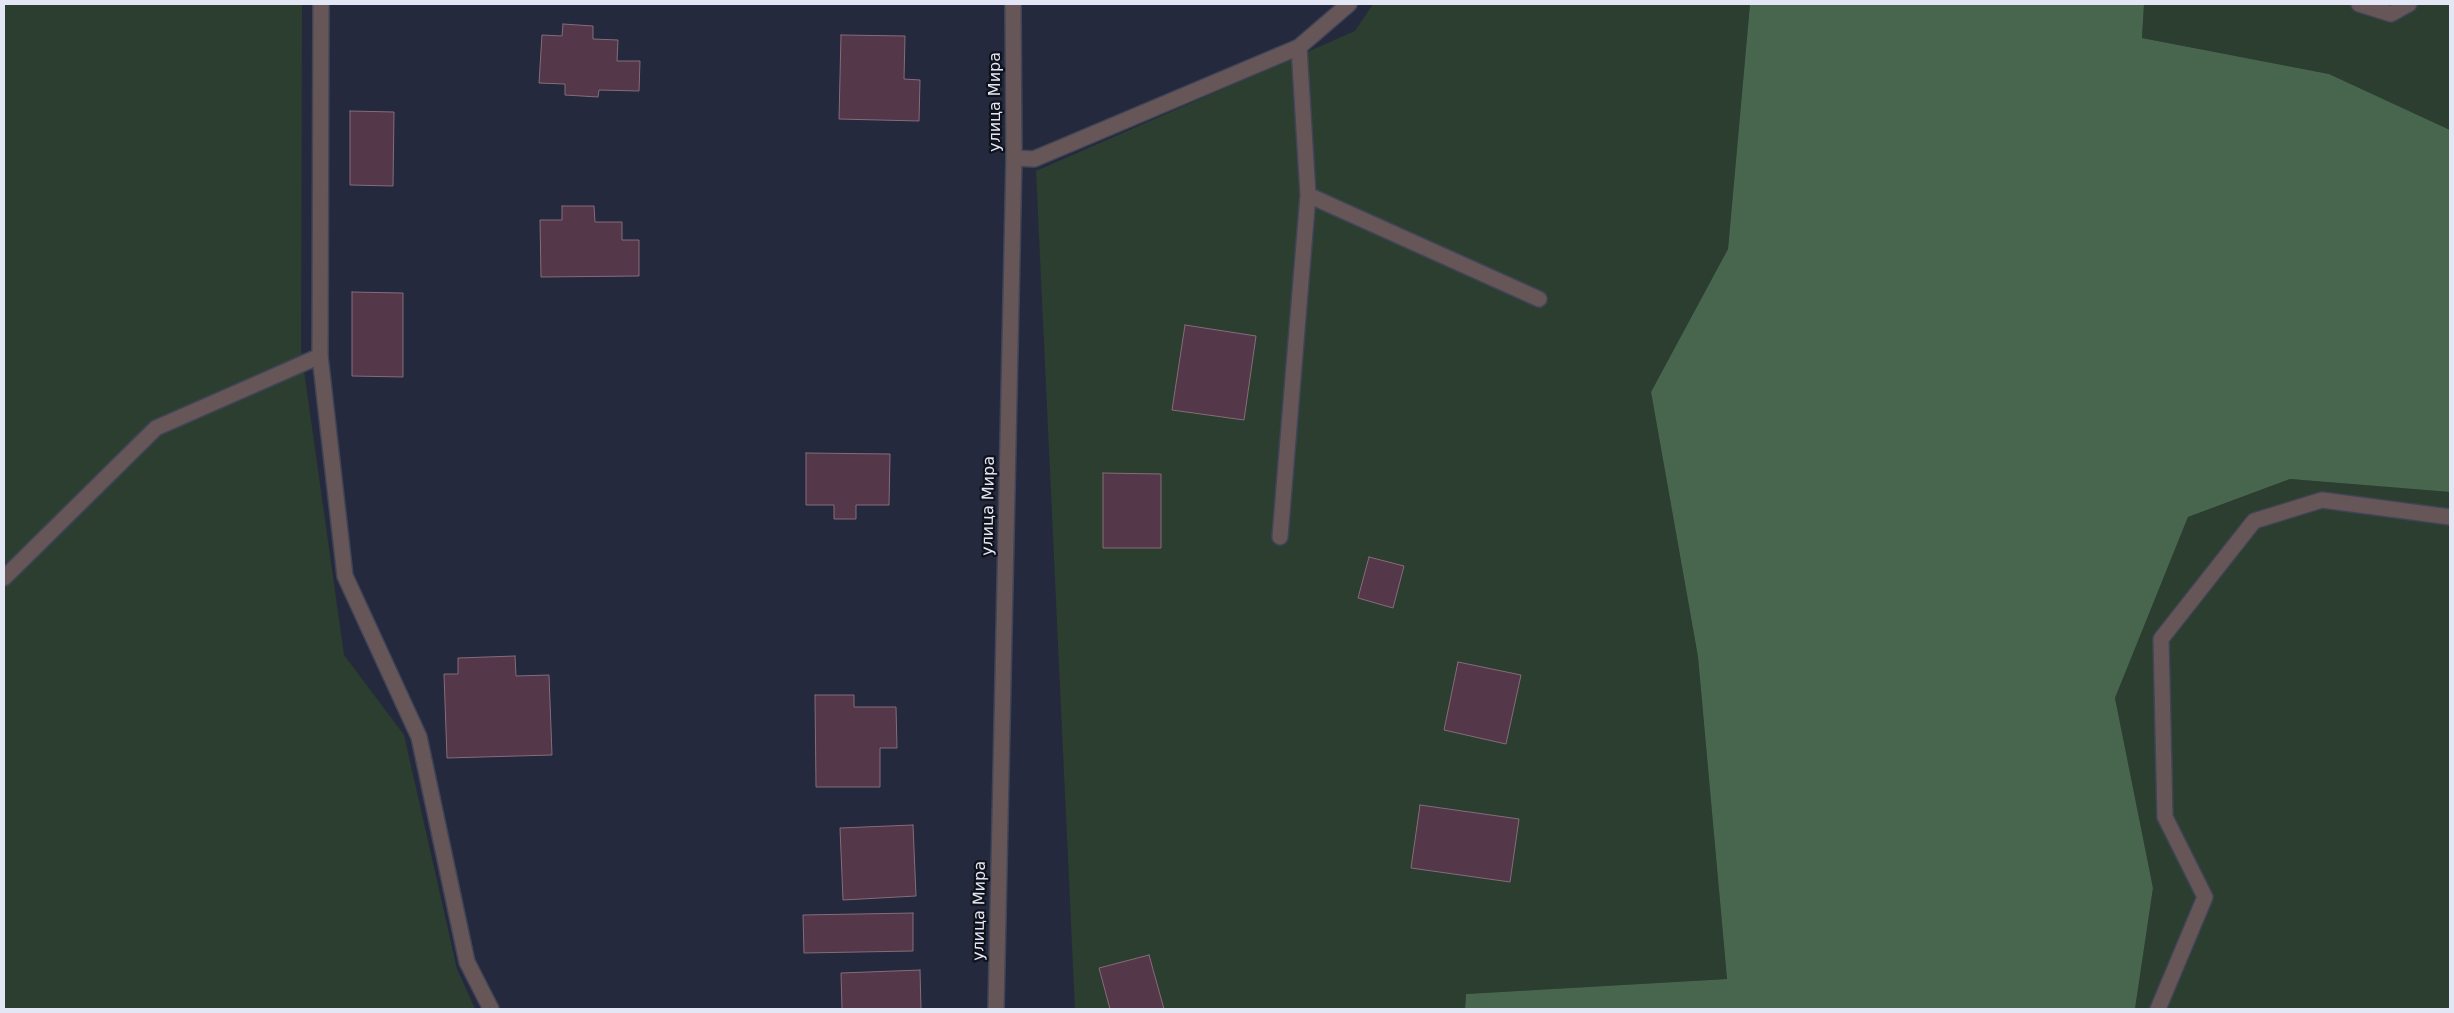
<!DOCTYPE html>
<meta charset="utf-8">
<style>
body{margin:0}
#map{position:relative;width:2454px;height:1013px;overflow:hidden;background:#24293d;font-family:"DejaVu Sans",sans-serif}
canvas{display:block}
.frame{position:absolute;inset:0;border:5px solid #e3e7f5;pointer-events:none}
</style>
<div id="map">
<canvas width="2454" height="1013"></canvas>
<div class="frame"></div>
</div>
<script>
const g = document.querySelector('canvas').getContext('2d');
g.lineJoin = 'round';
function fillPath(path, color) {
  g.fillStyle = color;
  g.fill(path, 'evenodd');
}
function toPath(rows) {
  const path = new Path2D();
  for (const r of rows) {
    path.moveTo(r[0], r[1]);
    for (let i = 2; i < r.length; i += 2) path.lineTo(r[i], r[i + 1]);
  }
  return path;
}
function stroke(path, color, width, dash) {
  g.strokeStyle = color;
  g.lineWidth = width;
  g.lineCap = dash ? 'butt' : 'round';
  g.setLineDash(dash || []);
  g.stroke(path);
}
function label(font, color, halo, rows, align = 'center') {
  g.font = font + ' "DejaVu Sans",sans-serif';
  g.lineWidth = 4.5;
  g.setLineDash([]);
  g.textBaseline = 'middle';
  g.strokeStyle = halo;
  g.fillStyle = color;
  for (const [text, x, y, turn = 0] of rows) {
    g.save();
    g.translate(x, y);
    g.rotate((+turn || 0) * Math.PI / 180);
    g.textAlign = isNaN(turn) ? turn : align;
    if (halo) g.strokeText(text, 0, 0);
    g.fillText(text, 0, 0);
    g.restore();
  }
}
fillPath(toPath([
 [4,4,302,4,301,349,344,655,404,735,457,969,475,1009,4,1009],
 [1373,4,1750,4,1728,249,1651,392,1698,657,1727,979,1466,994,1465,1009,1075,1009,1036,171,1355,31],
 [2144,4,2450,4,2450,130,2329,74,2142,38],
 [2290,479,2450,492,2450,1009,2135,1009,2153,888,2115,698,2188,517]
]), '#2c3e2f');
fillPath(toPath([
 [1750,4,2144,4,2142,38,2329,74,2450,130,2450,492,2290,479,2188,517,2115,698,2153,888,2135,1009,1465,1009,1466,994,1727,979,1698,657,1651,392,1728,249]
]), '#48654e');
const building = toPath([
 [563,24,593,26,593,39,618,40,617,61,640,61,639,91,599,90,598,97,565,95,565,84,539,83,542,35,562,36,563,24],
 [841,35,905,36,904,79,920,80,919,121,839,119,841,35],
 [350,111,394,112,393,186,350,185,350,111],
 [562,206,594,206,595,222,622,222,622,240,639,240,639,276,541,277,540,220,562,220,562,206],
 [352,292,403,293,403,377,352,376,352,292],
 [1185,325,1256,336,1244,420,1172,410,1185,325],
 [806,453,890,454,889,505,856,505,856,519,834,519,834,505,806,505,806,453],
 [1103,473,1161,474,1161,548,1103,548,1103,473],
 [1369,557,1404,566,1393,608,1358,598,1369,557],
 [515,656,516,676,549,675,552,755,447,758,444,674,458,674,458,658,515,656],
 [1458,662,1521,675,1506,744,1444,730,1458,662],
 [815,695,854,695,854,707,896,707,897,748,880,748,880,787,816,787,815,695],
 [1420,805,1519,819,1510,882,1411,868,1420,805],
 [913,825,916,896,843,900,840,828,913,825],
 [913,913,913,951,804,953,803,915,913,913],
 [1149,955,1164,1009,1110,1009,1099,968,1149,955],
 [920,970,921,1009,842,1009,841,973,920,970]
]);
fillPath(building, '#543749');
stroke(building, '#856c7b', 1);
const lane = toPath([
 [2359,4,2391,14,2409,4],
 [1014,158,1034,159,1299,47,1349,4],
 [1308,195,1539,299],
 [1280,537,1308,195,1299,47],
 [4,578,156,428,320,356],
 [2158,1009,2205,897,2165,817,2161,639,2254,521,2322,500,2450,517]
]);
const street = toPath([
 [321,4,320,356,345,576,419,737,467,962,491,1009],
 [996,1009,1014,158,1013,4]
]);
stroke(lane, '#3f4457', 18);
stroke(street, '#3f4457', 18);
stroke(lane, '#675658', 15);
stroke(street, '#675658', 15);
label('16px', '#e3e7f5', '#10121b', [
 ["улица Мира",996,102,-90],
 ["улица Мира",989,506,-89],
 ["улица Мира",980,911,-89]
]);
</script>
